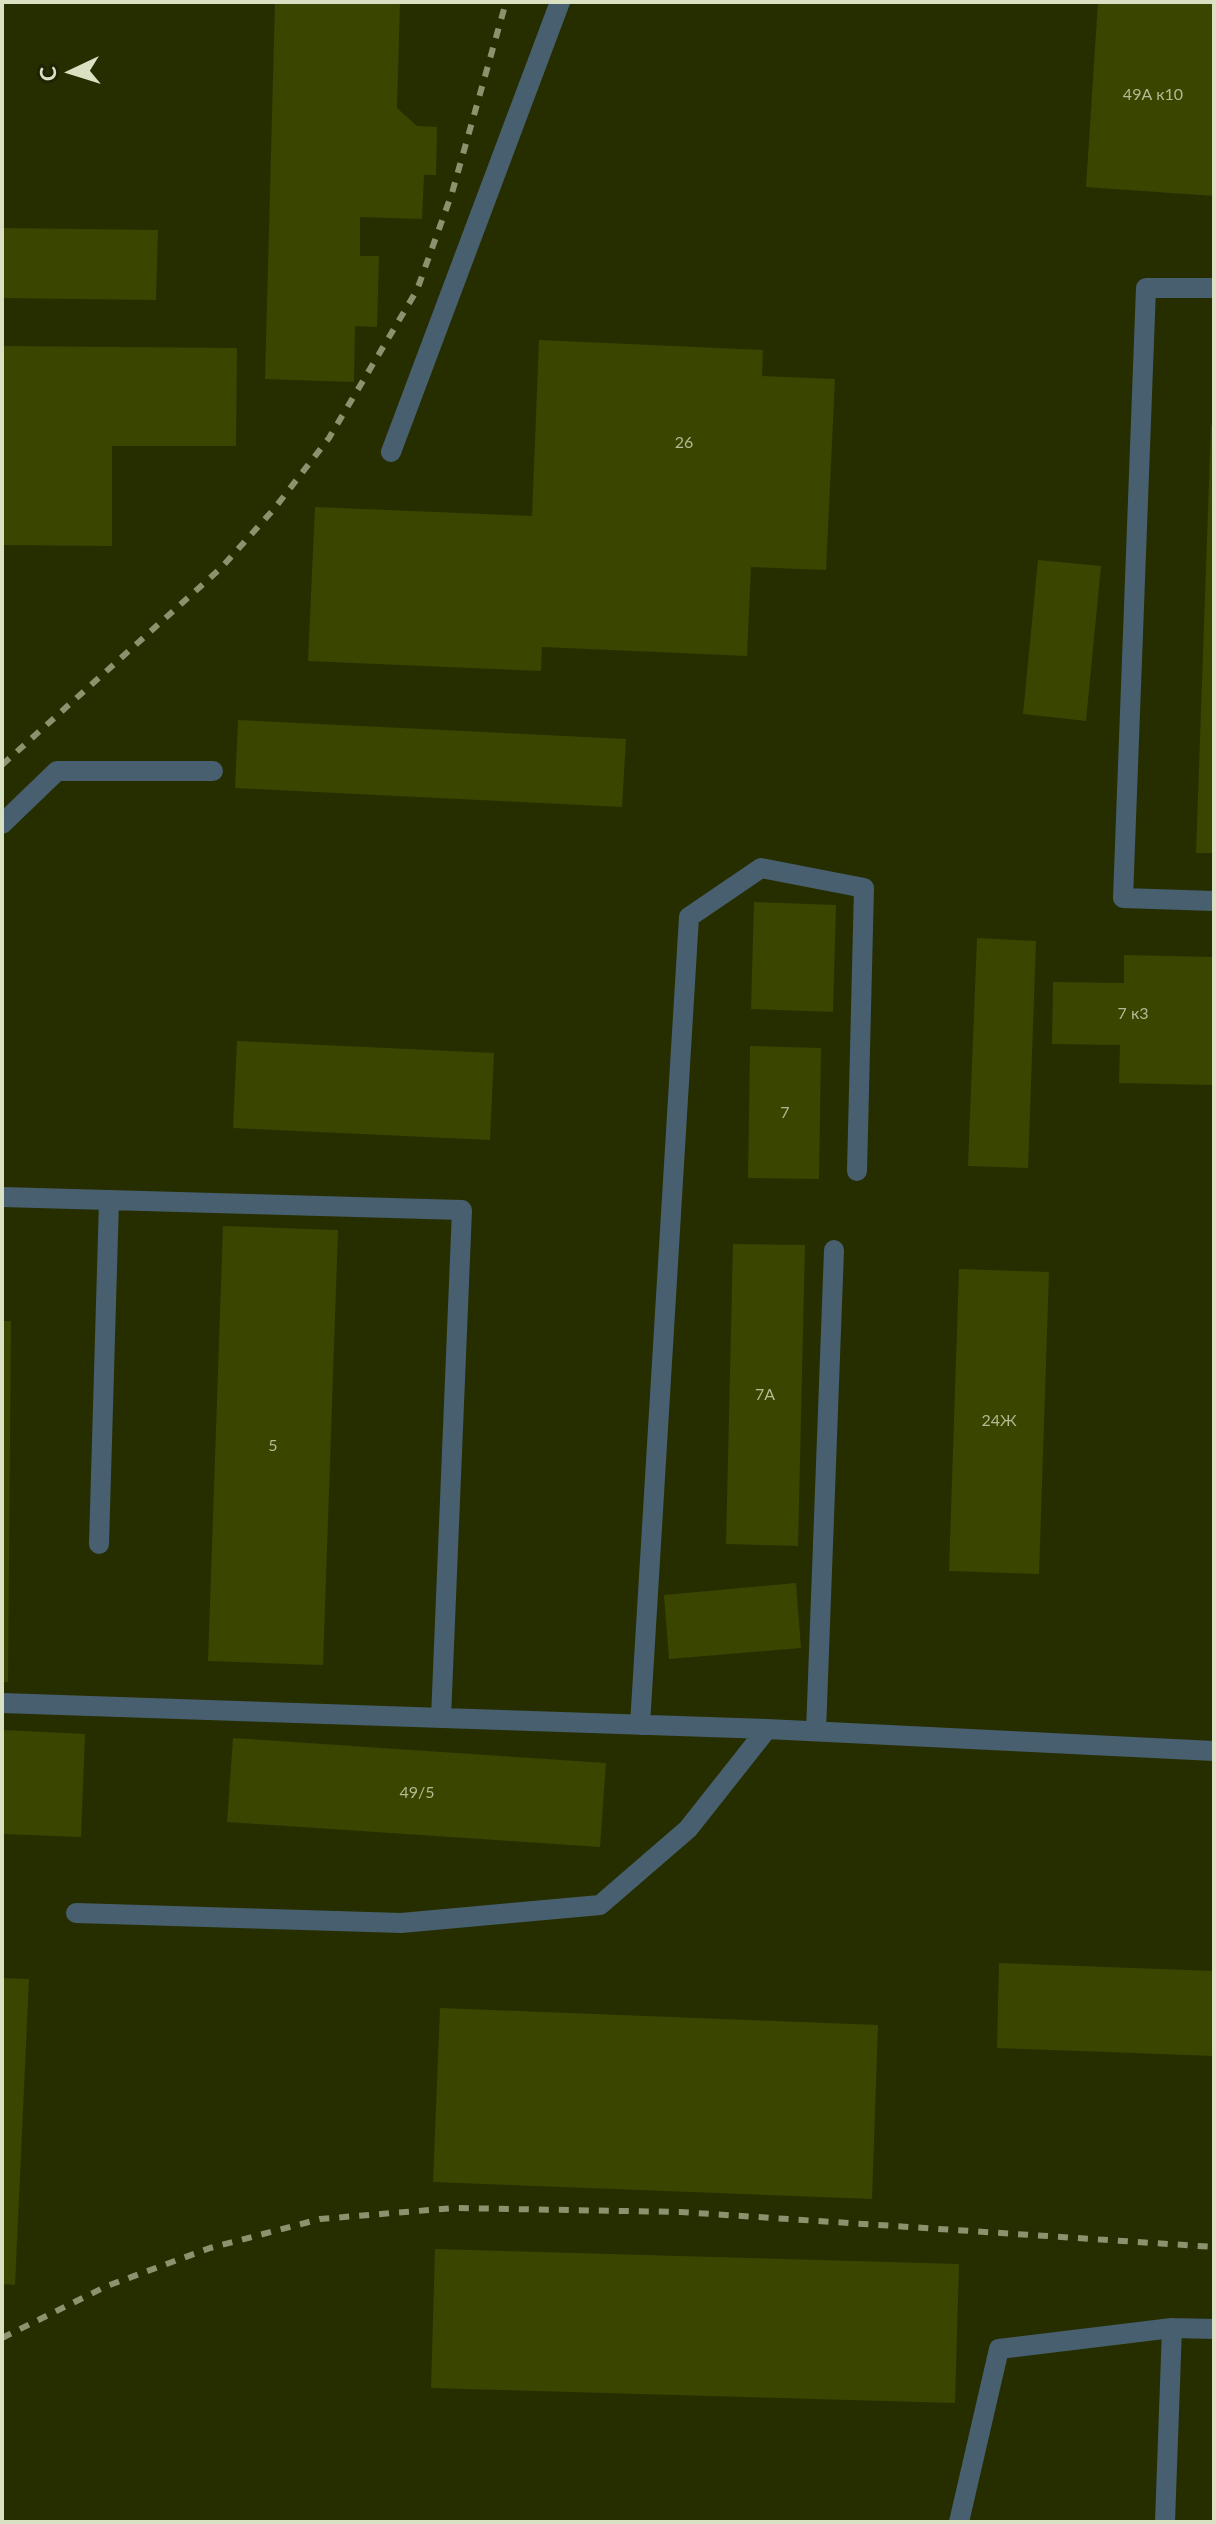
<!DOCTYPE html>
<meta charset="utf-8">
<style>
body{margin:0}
#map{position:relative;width:1216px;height:2524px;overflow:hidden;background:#262e00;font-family:Lato,sans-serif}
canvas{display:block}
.frame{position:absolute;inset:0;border:4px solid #d9e1c2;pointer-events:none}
.north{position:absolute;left:32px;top:32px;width:80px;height:80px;-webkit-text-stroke:6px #1d2304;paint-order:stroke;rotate:266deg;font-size:22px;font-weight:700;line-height:32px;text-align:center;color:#d9e1c2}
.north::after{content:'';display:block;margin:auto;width:28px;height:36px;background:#d9e1c2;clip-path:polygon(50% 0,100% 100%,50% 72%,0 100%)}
</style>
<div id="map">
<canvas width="1216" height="2524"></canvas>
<div class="frame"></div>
<div class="north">С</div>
</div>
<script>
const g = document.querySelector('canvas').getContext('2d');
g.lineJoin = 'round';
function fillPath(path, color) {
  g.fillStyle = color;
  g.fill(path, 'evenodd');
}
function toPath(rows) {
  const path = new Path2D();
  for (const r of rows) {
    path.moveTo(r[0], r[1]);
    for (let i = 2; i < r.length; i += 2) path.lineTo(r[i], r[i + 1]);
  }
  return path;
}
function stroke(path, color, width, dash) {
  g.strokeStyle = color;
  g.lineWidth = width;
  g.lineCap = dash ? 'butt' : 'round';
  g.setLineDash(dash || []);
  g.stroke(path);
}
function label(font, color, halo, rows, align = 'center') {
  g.font = font + ' Lato,sans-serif';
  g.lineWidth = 7;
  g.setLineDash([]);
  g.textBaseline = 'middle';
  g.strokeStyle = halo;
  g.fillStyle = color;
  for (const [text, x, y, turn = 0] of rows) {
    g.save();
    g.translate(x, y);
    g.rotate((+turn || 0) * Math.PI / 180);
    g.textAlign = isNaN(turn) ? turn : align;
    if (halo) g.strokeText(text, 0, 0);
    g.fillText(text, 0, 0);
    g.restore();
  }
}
fillPath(toPath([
 [275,2,400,2,397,108,417,126,437,127,436,175,424,175,422,219,360,217,360,256,379,256,377,327,355,326,354,382,265,379],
 [1098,2,1214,2,1214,196,1086,187],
 [2,228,158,230,156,300,2,298],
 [539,340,763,350,762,376,835,379,826,570,751,567,747,656,542,647,541,671,308,661,315,507,532,516],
 [2,346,237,348,236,446,112,446,112,546,2,545],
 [1211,425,1214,425,1214,853,1196,853],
 [1038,560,1101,566,1086,721,1023,714],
 [238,720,626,739,622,807,235,788],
 [754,902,836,905,833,1012,751,1009],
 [977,938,1036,941,1028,1168,968,1166],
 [1124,955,1214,957,1214,1085,1119,1083,1120,1045,1052,1044,1053,982,1124,983],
 [237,1041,494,1053,490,1140,233,1128],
 [750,1046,821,1048,819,1179,748,1178],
 [223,1226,338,1230,323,1665,208,1661],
 [733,1244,805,1245,798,1546,726,1544],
 [959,1269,1049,1272,1039,1574,949,1571],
 [2,1321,11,1321,8,1682,2,1682],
 [796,1583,801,1648,669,1659,664,1595],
 [2,1730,85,1734,81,1837,2,1834],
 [233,1738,606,1763,600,1847,227,1822],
 [999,1963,1214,1971,1214,2056,997,2048],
 [2,1978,29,1979,15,2285,2,2284],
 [440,2008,878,2025,872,2199,433,2182],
 [435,2249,959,2264,955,2403,431,2388]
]), '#3a4500');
stroke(toPath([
 [1214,288,1146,288,1123,898,1214,901],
 [391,452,560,2],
 [2,824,57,771,213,771],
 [2,1197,462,1210,441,1718],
 [99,1544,109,1200],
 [2,1703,767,1729],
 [640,1725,689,917,761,868,864,888,857,1171],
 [816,1731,834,1250],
 [76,1913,401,1923,600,1905,688,1829,767,1729,1214,1751],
 [959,2522,999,2349,1172,2328,1214,2329],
 [1165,2522,1172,2328]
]), '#485f6f', 20);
stroke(toPath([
 [2,765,221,568,274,509,329,438,417,290,452,193,506,2],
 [2,2338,107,2286,210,2248,320,2219,454,2208,681,2212,1214,2247]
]), '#8b936e', 6, [10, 10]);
label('16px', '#b1ba92', null, [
 ["49А к10",1153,95],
 ["26",684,443],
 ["7 к3",1133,1014],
 ["7",785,1113],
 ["7А",765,1395],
 ["24Ж",999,1421],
 ["5",273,1446],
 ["49/5",417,1793]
]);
</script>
